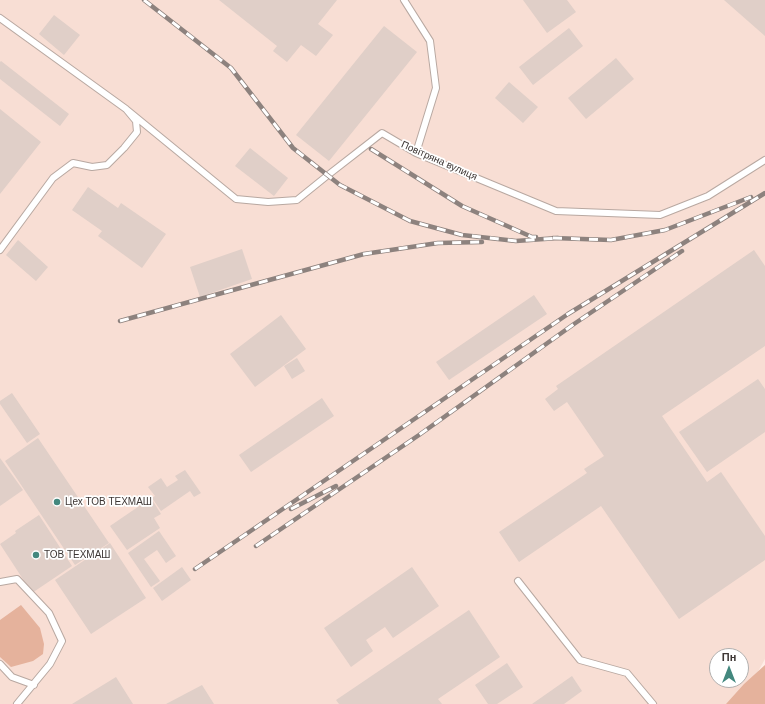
<!DOCTYPE html>
<meta charset="utf-8">
<style>
body{margin:0}
#map{position:relative;width:765px;height:704px;overflow:hidden;background:#ffede6;font-family:Arial,sans-serif}
canvas{display:block}
.north{position:absolute;left:709px;top:648px;width:40px;height:40px;box-sizing:border-box;background:#fff;border:1px solid #b1afae;border-radius:50%;rotate:0deg;font-size:11px;font-weight:700;line-height:16px;text-align:center;color:#3d3634}
.north::after{content:'';display:block;margin:auto;width:14px;height:18px;background:#43887e;clip-path:polygon(50% 0,100% 100%,50% 72%,0 100%)}
</style>
<div id="map">
<canvas width="765" height="704"></canvas>
<div class="north">Пн</div>
</div>
<script>
const g = document.querySelector('canvas').getContext('2d');
g.lineJoin = 'round';
function fillPath(path, color) {
  g.fillStyle = color;
  g.fill(path, 'evenodd');
}
function toPath(rows) {
  const path = new Path2D();
  for (const r of rows) {
    path.moveTo(r[0], r[1]);
    for (let i = 2; i < r.length; i += 2) path.lineTo(r[i], r[i + 1]);
  }
  return path;
}
function stroke(path, color, width, dash) {
  g.strokeStyle = color;
  g.lineWidth = width;
  g.lineCap = dash ? 'butt' : 'round';
  g.setLineDash(dash || []);
  g.stroke(path);
}
function label(font, color, halo, rows, align = 'center') {
  g.font = font + ' Arial,sans-serif';
  g.lineWidth = 3.5;
  g.setLineDash([]);
  g.textBaseline = 'middle';
  g.strokeStyle = halo;
  g.fillStyle = color;
  for (const [text, x, y, turn = 0] of rows) {
    g.save();
    g.translate(x, y);
    g.rotate((+turn || 0) * Math.PI / 180);
    g.textAlign = isNaN(turn) ? turn : align;
    if (halo) g.strokeText(text, 0, 0);
    g.fillText(text, 0, 0);
    g.restore();
  }
}
fillPath(toPath([
 [0,0,765,0,765,659,740,704,0,704],
 [717,656,741,656,741,680,717,680]
]), '#f8ded4');
fillPath(toPath([
 [21,605,40,628,44,644,43,654,33,661,11,667,0,657,0,620],
 [765,665,765,704,726,704,744,684]
]), '#e5b29c');
fillPath(toPath([
 [219,0,337,0,318,24,333,35,316,56,301,45,287,62,273,51,277,46],
 [523,0,567,0,576,12,547,33],
 [724,0,765,0,765,36],
 [54,15,80,35,64,55,39,34],
 [384,26,417,52,329,161,296,135],
 [569,28,583,46,533,85,519,67],
 [616,58,634,79,586,119,568,98],
 [1,61,69,114,60,126,0,79,0,62],
 [509,82,538,107,523,123,495,98],
 [0,109,41,142,0,194],
 [250,148,288,178,274,196,235,166],
 [88,187,118,208,121,203,166,234,142,268,98,236,102,231,72,210],
 [18,240,48,267,36,281,6,255],
 [242,249,252,279,200,297,190,267],
 [754,250,765,266,765,346,662,416,707,482,721,472,765,536,765,560,679,619,601,506,519,562,499,532,587,473,584,469,604,456,567,402,554,411,545,399,558,389,556,386],
 [534,295,547,314,449,380,436,362],
 [281,315,306,349,255,387,230,354],
 [297,358,305,371,292,379,284,366],
 [758,379,765,389,765,432,707,472,679,432],
 [12,393,40,434,27,443,0,404,0,401],
 [322,398,334,416,251,472,239,455],
 [38,438,109,543,75,565,5,461],
 [0,458,23,490,0,506],
 [185,470,201,493,194,497,190,491,161,511,152,498,155,496,148,487,161,478,167,487,178,480,175,476],
 [151,498,161,514,154,518,160,528,127,550,110,526],
 [39,515,72,566,32,593,0,544,16,533,15,531],
 [159,531,176,556,166,563,157,550,144,559,160,581,151,587,128,553],
 [110,543,146,598,91,634,55,580],
 [182,567,191,580,162,601,153,588],
 [412,567,439,606,393,638,385,627,366,640,373,651,351,667,324,628],
 [469,610,500,657,438,699,442,704,339,704,336,700],
 [507,663,523,687,497,704,488,704,475,685],
 [572,676,582,691,564,704,532,704],
 [116,677,133,704,72,704],
 [202,685,214,704,166,704]
]), '#e0cfc8');
const service = toPath([
 [404,0,430,41,436,88,416,153],
 [0,18,126,109,136,121,137,132,124,148,107,165,92,167,73,163,53,178,0,250],
 [126,109,236,199,268,202,297,200,328,175,382,133,416,153,556,211,660,215,708,196,765,160],
 [518,581,580,660,627,673,653,704],
 [0,582,17,579,49,613,62,641,50,664,17,704],
 [0,664,12,677,34,685]
]);
stroke(service, '#b8a8a1', 8);
stroke(service, '#fff', 6);
const rail = toPath([
 [144,0,231,68,293,148,340,185,410,221,462,235,516,241,558,238],
 [371,149,462,206,532,237,536,237],
 [553,238,611,240,665,230,751,197],
 [120,321,364,254,438,243,482,242],
 [291,509,336,486],
 [256,546,419,435,574,324,682,251],
 [195,569,568,314,765,193]
]);
stroke(rail, '#8d827e', 4.5);
stroke(rail, '#fff', 3, [9]);
for (const [x, y, r, color] of [
 [57,502,4,"#43887e"],
 [36,555,4,"#43887e"]
]) {
  const dot = new Path2D();
  dot.arc(x, y, r, 0, 2 * Math.PI);
  g.fillStyle = color;
  g.fill(dot);
  stroke(dot, '#fff', 1.5);
}
label('10px', '#3d3634', '#fff', [
 ["Повітряна вулиця",439,161,24]
]);
label('10px', '#3d3634', '#fff', [
 ["Цех ТОВ ТЕХМАШ",65,502],
 ["ТОВ ТЕХМАШ",44,555]
], 'left');
</script>
